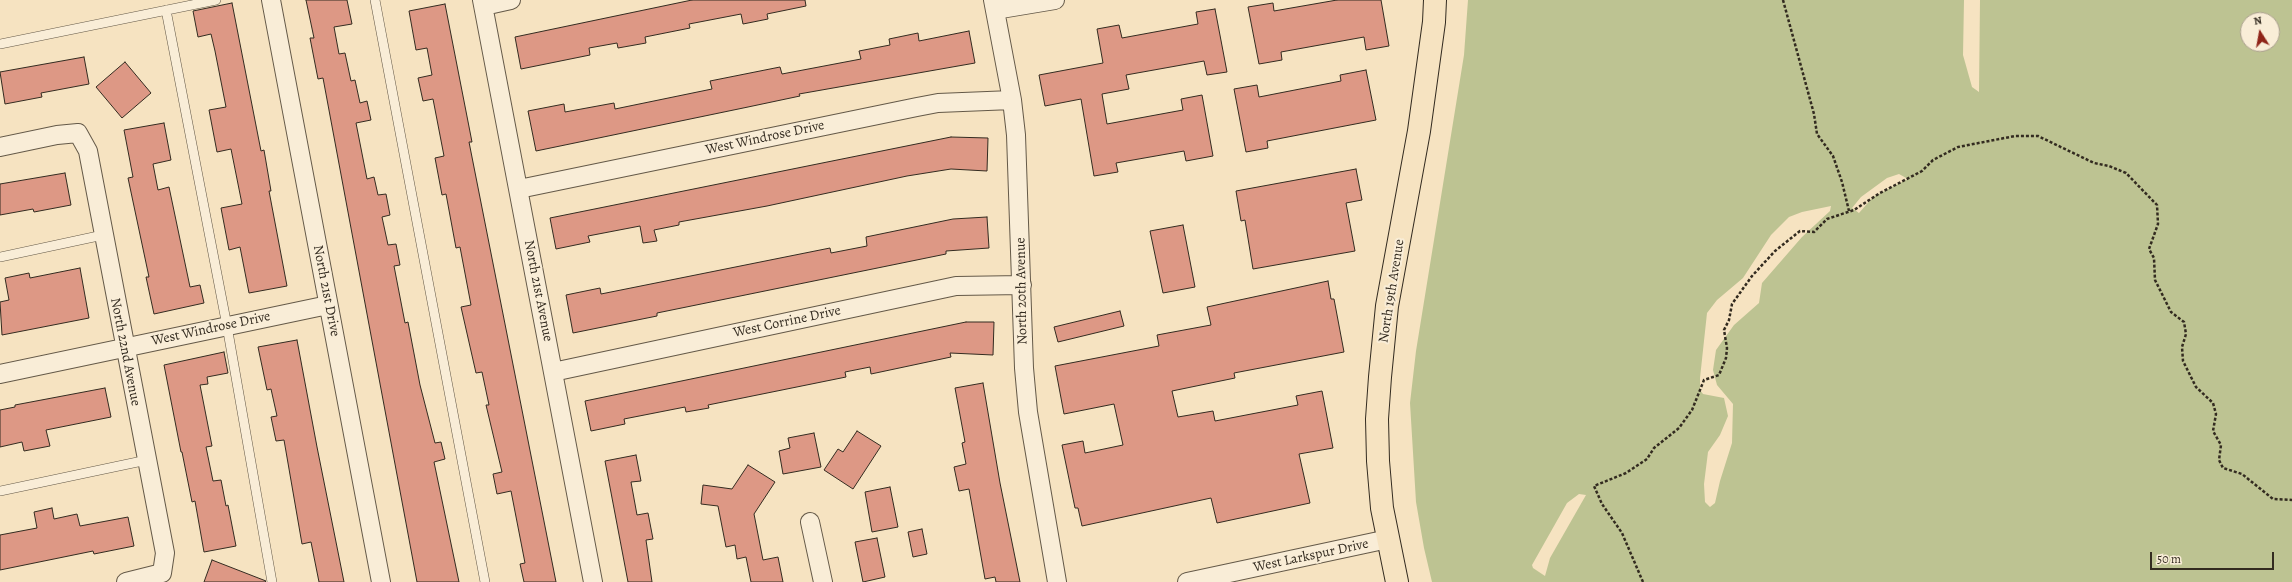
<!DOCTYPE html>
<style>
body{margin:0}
#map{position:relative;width:2292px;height:582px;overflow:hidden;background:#f6e3c1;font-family:Alegreya,serif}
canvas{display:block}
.north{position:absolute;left:2240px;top:12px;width:40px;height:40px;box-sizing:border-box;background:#f9edd7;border:1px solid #aa9f8e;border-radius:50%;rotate:349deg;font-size:11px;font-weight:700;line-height:16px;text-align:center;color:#332b20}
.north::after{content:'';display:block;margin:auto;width:14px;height:18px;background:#8f2418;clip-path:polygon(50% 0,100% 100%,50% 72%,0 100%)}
.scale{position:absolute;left:2150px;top:552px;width:124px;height:18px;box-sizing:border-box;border:2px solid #332b20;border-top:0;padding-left:5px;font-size:12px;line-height:14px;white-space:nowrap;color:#332b20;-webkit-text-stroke:3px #f9edd7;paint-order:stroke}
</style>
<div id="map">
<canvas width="2292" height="582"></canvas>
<div class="north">N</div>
<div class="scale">50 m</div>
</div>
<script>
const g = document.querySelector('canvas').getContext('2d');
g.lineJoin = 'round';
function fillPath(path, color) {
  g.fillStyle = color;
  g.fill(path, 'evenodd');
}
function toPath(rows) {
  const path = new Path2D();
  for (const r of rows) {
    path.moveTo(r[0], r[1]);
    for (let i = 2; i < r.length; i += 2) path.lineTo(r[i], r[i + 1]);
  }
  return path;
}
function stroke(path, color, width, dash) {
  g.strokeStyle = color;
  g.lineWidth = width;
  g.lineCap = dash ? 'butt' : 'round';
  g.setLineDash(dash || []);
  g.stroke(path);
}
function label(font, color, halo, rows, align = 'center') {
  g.font = font + ' Alegreya,serif';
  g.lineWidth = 4;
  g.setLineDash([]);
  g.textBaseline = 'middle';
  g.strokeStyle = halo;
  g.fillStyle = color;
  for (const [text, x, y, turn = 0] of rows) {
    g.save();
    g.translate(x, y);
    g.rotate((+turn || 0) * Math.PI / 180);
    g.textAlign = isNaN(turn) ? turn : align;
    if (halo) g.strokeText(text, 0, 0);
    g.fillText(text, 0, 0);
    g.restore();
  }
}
fillPath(toPath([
 [1468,0,1964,0,1963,55,1972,87,1979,92,1980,0,2292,0,2292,582,1432,582,1424,548,1416,502,1410,403,1416,351,1464,55],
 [2248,20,2272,20,2272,44,2248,44],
 [1899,174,1908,179,1873,197,1859,213,1852,208,1861,197,1887,178],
 [1831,206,1830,211,1802,237,1762,283,1759,303,1734,325,1716,350,1713,370,1717,385,1733,404,1732,443,1720,481,1715,503,1710,507,1705,502,1704,484,1708,452,1720,435,1728,416,1724,398,1703,394,1700,390,1700,378,1707,313,1717,300,1743,278,1771,235,1789,217,1802,212],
 [1579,494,1586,495,1550,558,1545,576,1533,568,1532,565,1567,503]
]), '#bdc392');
const building = toPath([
 [306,0,347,0,352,24,334,27,339,54,345,53,351,81,355,80,360,103,367,101,371,120,356,123,367,179,374,177,378,195,386,194,390,215,382,217,388,245,396,244,400,265,394,266,405,323,408,322,420,385,435,443,441,442,445,459,434,462,459,582,417,582,323,78,318,79,310,38,314,38,306,0],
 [692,0,805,0,806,6,767,14,768,19,743,24,741,14,689,24,690,28,645,37,646,43,618,48,617,43,589,48,590,55,521,69,515,37,692,0],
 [1337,0,1381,0,1389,46,1366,50,1364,37,1281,52,1282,60,1259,64,1248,7,1273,3,1274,11,1337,0],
 [232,3,261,151,264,150,271,191,269,191,287,286,249,293,240,247,229,250,221,208,242,204,231,149,217,152,209,110,226,107,215,51,211,34,198,37,193,11,232,3],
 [445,4,472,142,469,142,556,582,524,582,520,564,525,563,511,491,497,494,493,474,502,472,486,405,489,405,482,372,476,373,461,307,471,305,460,247,456,248,446,194,442,195,435,158,444,156,433,99,423,101,418,78,432,75,427,48,416,50,409,11,445,4],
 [1215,9,1227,72,1207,75,1204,61,1126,75,1129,89,1102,94,1107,124,1183,110,1181,99,1202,95,1213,156,1186,161,1184,151,1116,163,1118,172,1094,176,1081,99,1045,106,1039,75,1103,63,1097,29,1119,25,1122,38,1198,24,1196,12,1215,9],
 [969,31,975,63,799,94,800,96,748,107,536,151,528,111,564,104,565,112,614,103,615,109,712,89,710,81,780,67,782,74,861,59,859,51,890,45,889,39,918,33,919,41,969,31],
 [84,57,89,84,41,93,42,97,5,104,0,72,84,57],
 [125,62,151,93,122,118,96,87,125,62],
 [1366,70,1376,120,1267,141,1268,148,1246,152,1234,89,1257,85,1259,97,1341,81,1340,75,1366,70],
 [164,123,171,160,153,164,158,190,169,187,190,287,200,285,204,303,154,314,146,277,149,277,128,178,133,177,124,130,164,123],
 [951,137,988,138,987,171,951,169,907,176,767,206,679,222,679,225,654,230,657,241,643,243,640,226,588,236,590,242,556,249,550,218,951,137],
 [1356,169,1362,200,1346,203,1355,251,1253,269,1245,220,1241,221,1236,191,1356,169],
 [65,173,71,205,34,212,33,209,0,215,0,184,65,173],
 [987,217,989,248,946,251,946,254,657,313,657,316,573,333,566,295,600,288,601,294,830,248,831,253,867,246,866,237,953,219,987,217],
 [1183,225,1195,287,1163,293,1150,231,1183,225],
 [80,268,89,318,2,335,0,302,9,300,5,278,29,273,30,278,80,268],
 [1328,281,1331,299,1334,299,1344,352,1234,373,1235,378,1172,391,1178,417,1213,411,1215,421,1298,405,1296,396,1322,391,1333,448,1299,454,1310,503,1217,523,1211,498,1082,526,1078,508,1075,508,1062,445,1083,441,1085,453,1123,445,1114,404,1064,414,1055,366,1159,346,1157,335,1211,325,1207,307,1328,281],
 [1120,311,1124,326,1058,342,1054,327,1120,311],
 [966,322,994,322,993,355,950,353,951,357,871,374,870,367,845,372,846,377,708,405,709,408,686,412,685,407,624,419,625,424,591,431,585,401,966,322],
 [297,340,317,447,344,582,319,582,311,542,302,544,284,440,276,441,271,417,277,416,271,389,267,390,258,347,297,340],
 [224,352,228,373,207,377,208,384,200,385,212,446,206,447,213,481,221,480,226,506,228,505,236,546,204,552,195,501,192,502,182,452,181,452,164,365,224,352],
 [983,383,1000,483,1020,582,996,582,995,577,985,579,969,489,959,491,954,467,966,464,962,443,965,442,955,388,983,383],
 [105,388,111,417,46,430,50,446,24,451,22,442,0,447,0,410,15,407,15,405,105,388],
 [857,431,881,446,853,489,824,470,838,449,843,452,857,431],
 [814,433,821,467,783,474,779,451,790,448,788,438,814,433],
 [636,455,641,481,631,482,637,515,648,513,653,539,646,540,652,582,628,582,605,461,636,455],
 [748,465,775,482,754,514,763,560,778,557,783,582,751,582,746,557,737,559,735,545,726,547,718,506,701,504,703,485,732,489,748,465],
 [890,487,898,527,872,532,865,492,890,487],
 [52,508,54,519,77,514,80,526,128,517,134,546,94,554,93,551,0,570,0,535,37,528,34,512,52,508],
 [922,529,927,554,913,557,908,532,922,529],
 [877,538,885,577,863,582,855,542,877,538],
 [212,560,266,581,265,582,204,582,212,560]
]);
fillPath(building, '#dd9885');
stroke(building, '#332b20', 1);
const service = toPath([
 [375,0,485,582],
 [166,10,227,326,272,582],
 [0,44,216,0],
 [0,257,103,235],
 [0,491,147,460]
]);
const minor = toPath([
 [271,0,381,582],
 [482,0,593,582],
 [993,0,1012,100,1016,135,1024,368,1028,412,1057,582],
 [484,6,511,0],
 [995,10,1055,0],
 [0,147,57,135,78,133,88,151,165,553,162,573,126,582],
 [519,189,917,107,938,103,1012,100],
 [553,372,956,286,1022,285],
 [0,374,328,305],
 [810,522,823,582],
 [1187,582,1388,539]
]);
const primary = toPath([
 [1397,582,1382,508,1378,461,1377,419,1380,377,1387,306,1419,131,1434,22,1435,0]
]);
stroke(service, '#645948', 10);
stroke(minor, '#645948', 20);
stroke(primary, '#332b20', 24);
stroke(toPath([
 [1783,0,1814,114,1817,134,1833,156,1842,182,1849,211],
 [1643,582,1622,533,1602,504,1594,486,1626,473,1647,459,1654,448,1679,428,1692,410,1704,380,1719,375,1726,358,1727,348,1724,330,1729,320,1732,304,1752,276,1775,251,1800,231,1814,232,1827,219,1854,210,1880,193,1922,171,1933,160,1958,147,2015,136,2038,136,2094,163,2109,166,2126,173,2157,205,2158,224,2149,249,2154,258,2155,280,2171,312,2184,322,2186,334,2182,347,2183,361,2196,387,2213,403,2216,414,2213,431,2221,445,2219,460,2223,468,2242,474,2273,499,2292,500]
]), '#332b20', 2.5, [3, 2]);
stroke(service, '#f9edd7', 9);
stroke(minor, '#f9edd7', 18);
stroke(primary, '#f6e3c1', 22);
label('14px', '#332b20', '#f9edd7', [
 ["West Windrose Drive",765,138,-12],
 ["North 21st Drive",326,291,79],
 ["North 21st Avenue",538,291,79],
 ["North 20th Avenue",1022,291,-91],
 ["North 19th Avenue",1392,291,-81],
 ["West Corrine Drive",787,322,-12],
 ["West Windrose Drive",211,329,-12],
 ["North 22nd Avenue",125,352,79],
 ["West Larkspur Drive",1311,556,-12]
]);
</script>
